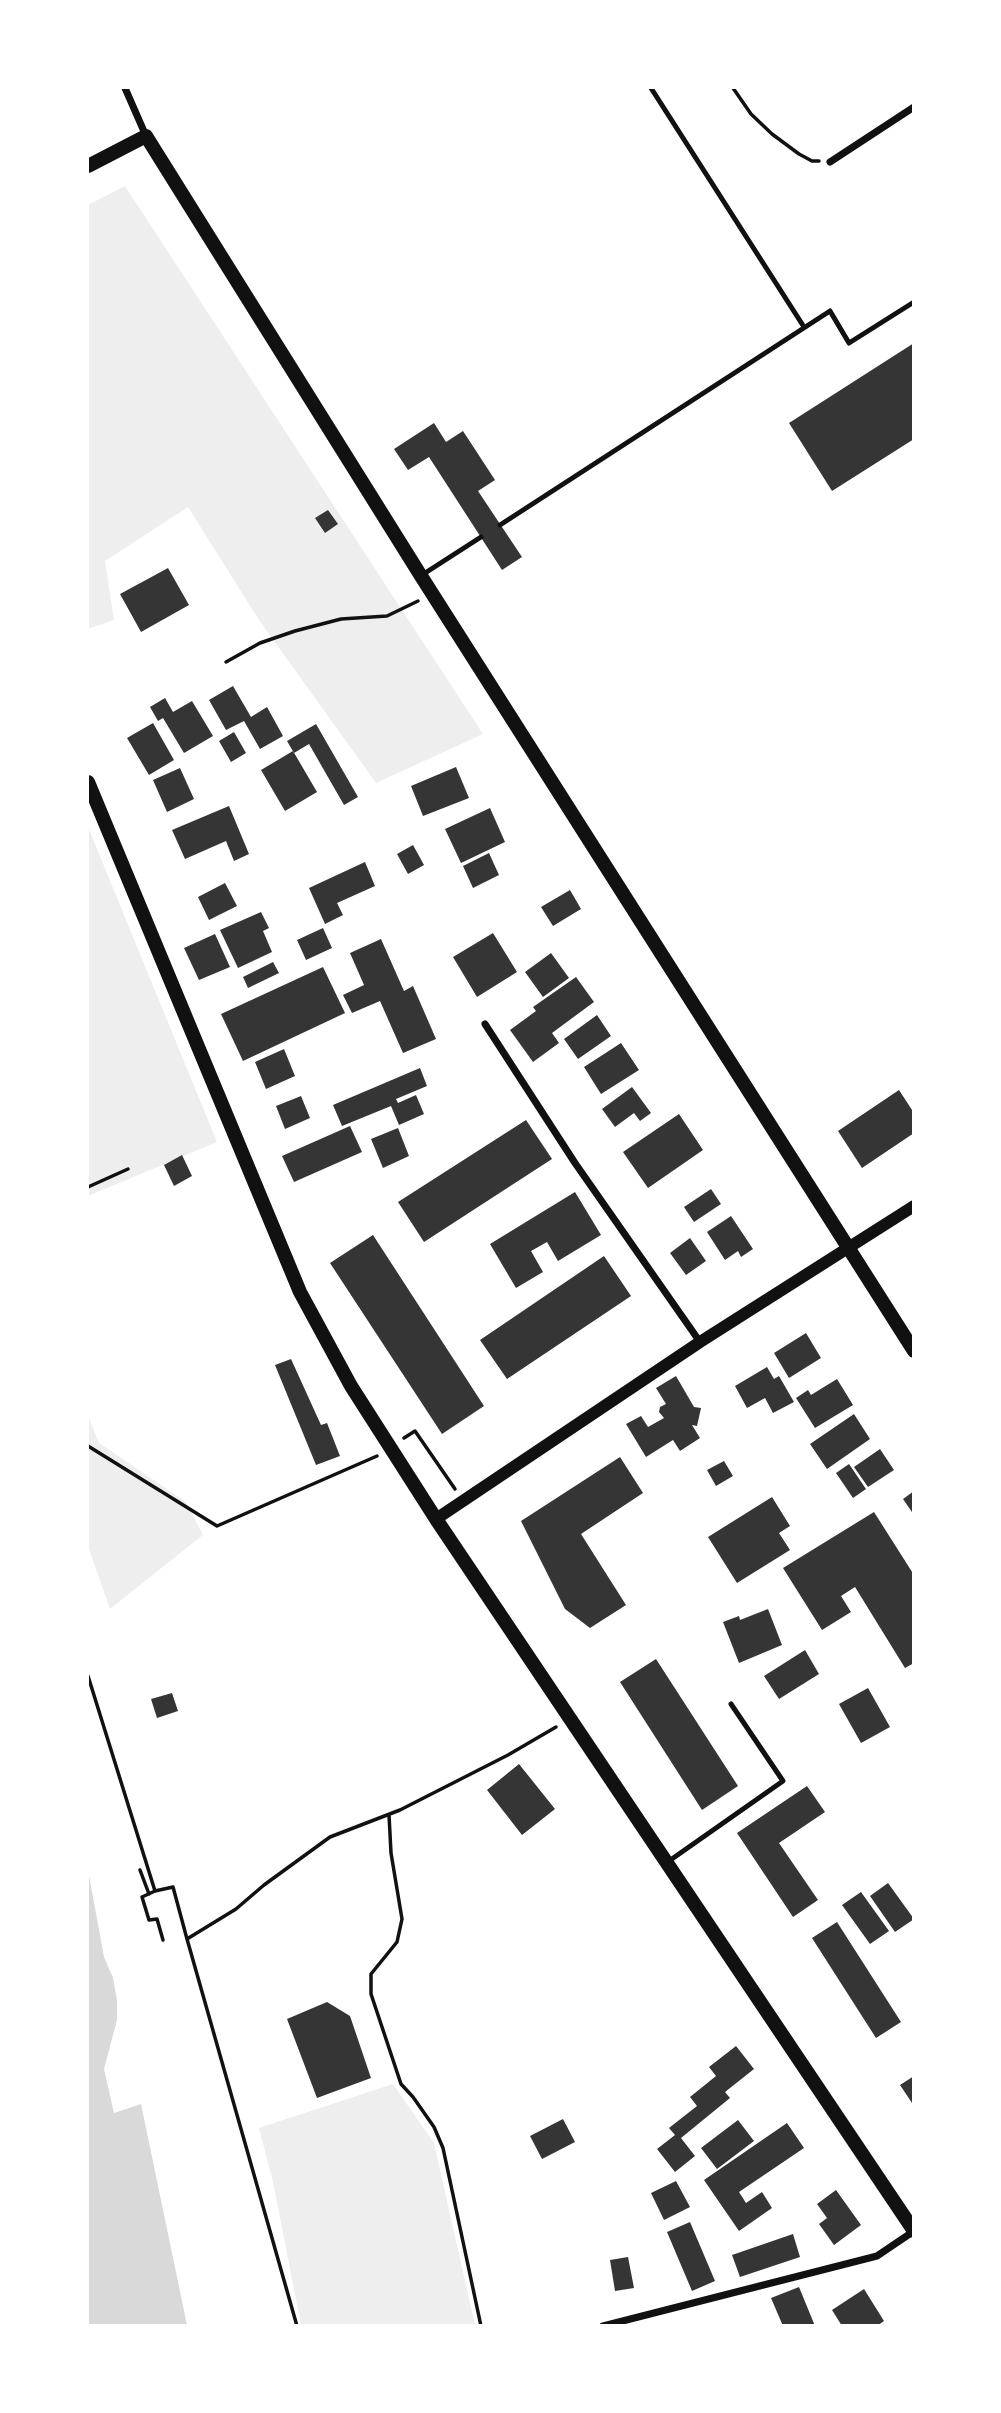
<!DOCTYPE html>
<style>
body{margin:0}
#map{position:relative;width:1001px;height:2413px;overflow:hidden;background:#fff;font-family:"DM Sans",sans-serif}
canvas{display:block}
.frame{position:absolute;inset:0;border:89px solid #fff;pointer-events:none}
</style>
<div id="map">
<canvas width="1001" height="2413"></canvas>
<div class="frame"></div>
</div>
<script>
const g = document.querySelector('canvas').getContext('2d');
g.lineJoin = 'round';
function fillPath(path, color) {
  g.fillStyle = color;
  g.fill(path, 'evenodd');
}
function toPath(rows) {
  const path = new Path2D();
  for (const r of rows) {
    path.moveTo(r[0], r[1]);
    for (let i = 2; i < r.length; i += 2) path.lineTo(r[i], r[i + 1]);
  }
  return path;
}
function stroke(path, color, width, dash) {
  g.strokeStyle = color;
  g.lineWidth = width;
  g.lineCap = dash ? 'butt' : 'round';
  g.setLineDash(dash || []);
  g.stroke(path);
}
fillPath(toPath([
 [125,186,483,734,376,783,259,620,188,507,105,561,114,620,88,629,88,205],
 [88,827,217,1142,88,1196],
 [88,1416,99,1443,186,1502,203,1535,110,1609,88,1546],
 [393,2084,434,2143,475,2325,301,2325,273,2182,259,2128]
]), '#eee');
fillPath(toPath([
 [88,1870,104,1957,113,1978,117,2000,117,2020,104,2069,114,2113,141,2104,187,2325,88,2325]
]), '#d9d9d9');
fillPath(toPath([
 [914,343,914,439,832,491,789,423],
 [434,423,446,442,463,431,495,480,478,491,522,557,502,570,429,457,408,470,394,449],
 [328,510,338,524,325,533,315,518],
 [168,568,189,605,141,632,120,594],
 [233,686,251,717,267,707,283,736,260,749,244,721,226,730,209,700],
 [165,698,173,712,192,701,213,736,184,753,163,718,158,721,150,707],
 [153,723,174,760,149,775,127,738],
 [316,724,358,797,344,805,309,744,294,753,287,741],
 [234,732,246,753,231,762,219,741],
 [293,751,317,792,285,811,261,770],
 [456,767,469,798,423,816,411,786],
 [180,768,194,799,167,812,153,780],
 [229,806,249,854,234,861,226,841,185,859,172,830],
 [490,808,505,842,461,863,445,829],
 [413,845,424,865,408,874,397,854],
 [489,853,499,875,473,888,463,866],
 [365,862,375,886,337,903,343,915,325,924,309,888],
 [225,883,237,906,209,920,198,897],
 [570,890,581,909,553,926,541,907],
 [261,912,269,928,263,931,272,952,238,968,220,930],
 [323,928,332,948,306,960,297,940],
 [493,933,517,972,477,997,453,957],
 [215,934,230,967,199,980,184,948],
 [381,939,404,991,413,986,436,1039,403,1053,380,1001,352,1013,343,995,364,985,350,953],
 [551,953,569,978,543,997,525,972],
 [273,962,279,973,248,988,243,977],
 [323,967,345,1013,243,1061,221,1014],
 [576,977,594,1002,552,1033,559,1043,533,1062,510,1030,536,1011,533,1007],
 [597,1015,611,1036,578,1059,564,1039],
 [621,1043,639,1070,601,1094,584,1067],
 [284,1049,295,1076,266,1089,255,1062],
 [420,1068,427,1086,396,1099,398,1103,416,1095,424,1114,399,1125,391,1106,342,1126,333,1105],
 [632,1087,651,1113,640,1121,634,1113,615,1127,602,1109],
 [899,1090,914,1113,914,1133,862,1168,838,1131],
 [301,1096,310,1118,285,1129,276,1106],
 [679,1114,703,1150,648,1188,623,1152],
 [526,1120,552,1159,424,1242,398,1202],
 [350,1126,362,1152,294,1182,282,1156],
 [398,1128,409,1156,383,1168,371,1139],
 [182,1155,192,1176,174,1186,164,1165],
 [711,1189,721,1204,694,1222,684,1207],
 [575,1192,601,1235,558,1261,547,1242,531,1251,543,1272,516,1288,490,1244],
 [731,1216,753,1249,741,1257,738,1251,725,1260,707,1232],
 [373,1235,484,1406,442,1434,330,1263],
 [690,1238,706,1261,686,1275,670,1253],
 [604,1256,631,1296,507,1379,480,1340],
 [806,1333,821,1358,789,1378,774,1353],
 [291,1359,321,1425,327,1423,340,1456,316,1465,275,1365],
 [767,1367,774,1379,779,1376,794,1402,773,1413,765,1398,747,1408,735,1386],
 [676,1376,694,1407,701,1408,697,1426,692,1425,700,1438,680,1451,673,1440,646,1457,626,1424,641,1416,648,1427,664,1418,659,1412,660,1407,666,1404,656,1388],
 [837,1379,853,1405,815,1428,796,1398,808,1390,811,1395],
 [854,1414,870,1439,827,1469,810,1444],
 [880,1449,894,1470,868,1487,854,1467],
 [620,1457,643,1493,581,1534,626,1605,590,1628,565,1609,521,1521],
 [724,1461,733,1476,716,1486,707,1470],
 [849,1464,866,1489,853,1498,836,1473],
 [914,1491,914,1515,903,1499],
 [772,1497,790,1526,779,1533,790,1550,737,1583,708,1537],
 [874,1512,914,1575,914,1663,905,1668,855,1587,841,1596,851,1612,822,1630,783,1568],
 [768,1609,782,1645,739,1663,723,1622,739,1616,740,1620],
 [805,1650,819,1674,779,1699,764,1676],
 [656,1659,738,1786,702,1810,620,1682],
 [868,1688,890,1727,861,1743,839,1704],
 [172,1693,178,1711,157,1718,151,1699],
 [519,1764,555,1809,522,1835,487,1790],
 [807,1786,825,1812,779,1843,818,1900,793,1917,737,1833],
 [888,1883,914,1919,895,1932,870,1896],
 [861,1892,889,1931,870,1944,842,1905],
 [837,1922,901,2022,876,2038,812,1938],
 [327,2002,350,2016,371,2078,317,2098,287,2019],
 [736,2046,754,2069,725,2092,730,2098,681,2138,695,2156,675,2172,657,2149,675,2135,669,2128,697,2106,690,2097,716,2076,709,2067],
 [914,2076,914,2106,900,2085],
 [563,2119,575,2142,542,2159,530,2136],
 [738,2120,754,2141,717,2169,701,2148],
 [787,2123,804,2148,739,2192,746,2203,762,2192,772,2208,739,2231,704,2180],
 [676,2181,690,2207,664,2220,651,2193],
 [836,2190,861,2225,834,2245,819,2224,827,2218,817,2204],
 [690,2222,715,2281,692,2291,667,2232],
 [793,2234,800,2257,740,2277,732,2255],
 [628,2257,634,2288,615,2291,610,2260],
 [799,2287,815,2326,783,2326,771,2298],
 [864,2289,884,2321,877,2326,842,2326,832,2310]
]), '#353535');
stroke(toPath([
 [733,88,751,114,772,134,799,154,812,161,819,161],
 [226,662,260,643,295,631,341,619,387,616,418,601],
 [88,1187,128,1169],
 [404,1438,415,1431,455,1489],
 [88,1446,217,1526,377,1456],
 [88,1676,155,1891,173,1887,187,1939,236,1909,264,1885,330,1837,400,1810,508,1755,556,1727],
 [389,1815,391,1853,402,1919,397,1942,371,1974,371,1994,401,2084,413,2097,434,2127,443,2148,481,2326],
 [140,1870,149,1894],
 [155,1891,142,1897,149,1920,157,1919,163,1940],
 [187,1939,297,2326]
]), '#111', 3.5);
stroke(toPath([
 [651,88,804,327],
 [500,525,830,311,849,343,914,302],
 [422,575,481,537],
 [669,1861,783,1781,731,1704]
]), '#111', 5);
stroke(toPath([
 [125,88,146,136],
 [830,162,914,107],
 [485,1024,575,1163,700,1342],
 [603,2326,877,2256,914,2231]
]), '#111', 7);
stroke(toPath([
 [436,1519,700,1342,914,1206]
]), '#111', 12);
stroke(toPath([
 [88,166,146,136,421,576,914,1351],
 [88,782,300,1292,351,1386,436,1519,914,2231]
]), '#111', 14);
</script>
